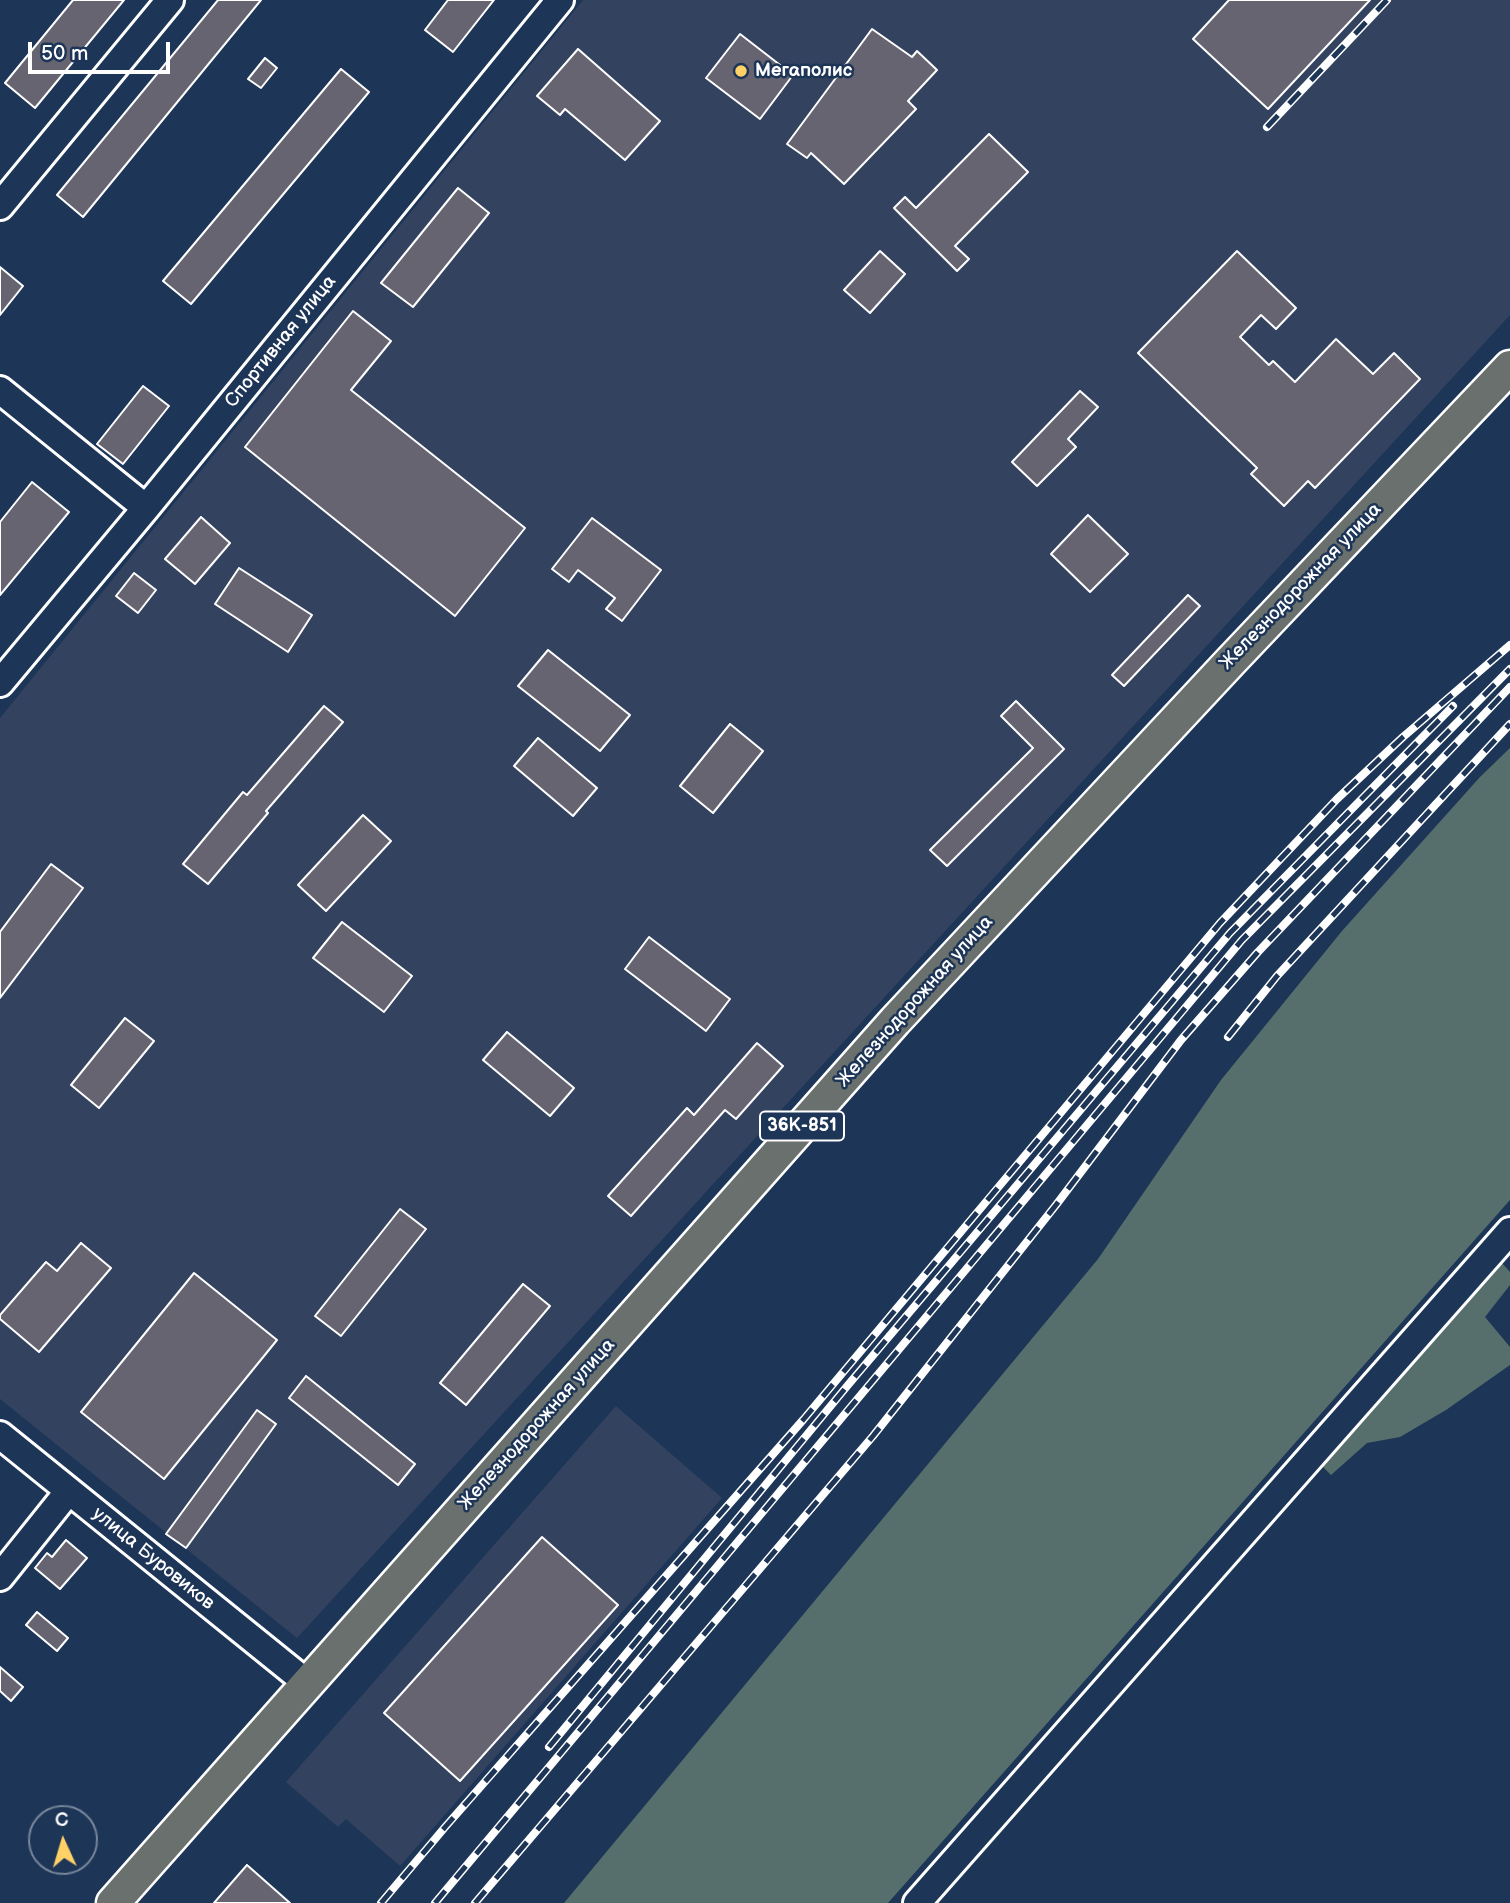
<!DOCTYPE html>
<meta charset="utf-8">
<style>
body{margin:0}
#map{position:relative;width:1510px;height:1903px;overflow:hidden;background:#1d3557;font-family:"Balsamiq Sans",sans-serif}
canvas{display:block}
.north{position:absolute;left:28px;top:1805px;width:70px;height:70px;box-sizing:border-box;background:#1d3557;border:2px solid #77869a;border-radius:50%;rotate:356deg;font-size:19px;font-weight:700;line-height:28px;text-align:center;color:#fff}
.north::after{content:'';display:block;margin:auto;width:24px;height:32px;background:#ffd166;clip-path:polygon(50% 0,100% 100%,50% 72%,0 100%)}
.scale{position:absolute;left:28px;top:42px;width:142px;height:32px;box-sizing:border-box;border:4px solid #fff;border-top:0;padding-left:9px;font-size:21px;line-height:24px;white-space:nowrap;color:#fff;-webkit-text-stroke:5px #1d3557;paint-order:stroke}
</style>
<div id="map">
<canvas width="1510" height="1903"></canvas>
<div class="north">С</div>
<div class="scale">50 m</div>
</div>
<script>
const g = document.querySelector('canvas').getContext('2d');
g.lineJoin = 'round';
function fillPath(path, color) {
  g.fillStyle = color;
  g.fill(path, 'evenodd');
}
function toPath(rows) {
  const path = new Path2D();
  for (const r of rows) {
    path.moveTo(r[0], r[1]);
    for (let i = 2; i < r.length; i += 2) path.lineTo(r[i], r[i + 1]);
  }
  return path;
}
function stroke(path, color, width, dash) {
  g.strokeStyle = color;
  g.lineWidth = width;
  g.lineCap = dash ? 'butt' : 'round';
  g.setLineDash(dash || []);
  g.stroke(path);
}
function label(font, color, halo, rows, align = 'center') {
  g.font = font + ' "Balsamiq Sans",sans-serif';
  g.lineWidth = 5;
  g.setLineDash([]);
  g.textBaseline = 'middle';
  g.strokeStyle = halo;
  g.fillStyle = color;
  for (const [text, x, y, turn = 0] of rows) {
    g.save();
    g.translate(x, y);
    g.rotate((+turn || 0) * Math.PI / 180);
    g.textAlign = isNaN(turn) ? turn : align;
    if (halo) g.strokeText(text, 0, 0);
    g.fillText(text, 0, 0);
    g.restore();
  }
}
fillPath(toPath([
 [583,0,1510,0,1510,315,297,1638,0,1399,0,718],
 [616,1406,722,1498,400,1866,346,1819,338,1827,286,1782]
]), '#33435f');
fillPath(toPath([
 [1510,748,1510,1200,888,1903,564,1903,1098,1259,1221,1080,1342,931,1480,777],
 [1502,1263,1510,1272,1510,1285,1485,1317,1510,1347,1510,1365,1446,1410,1400,1437,1367,1443,1331,1475,1321,1465,1427,1343]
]), '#576f6c');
const building = toPath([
 [73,0,124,0,35,108,5,83,73,0],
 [218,0,261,0,83,217,57,195,218,0],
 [448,0,494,0,453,52,425,30,448,0],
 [1229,0,1370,0,1268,109,1193,39,1229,0],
 [872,29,912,57,917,51,937,70,908,101,916,109,844,184,811,153,807,158,787,144,872,29],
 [740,34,793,75,760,119,706,78,740,34],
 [578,49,660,121,625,160,565,109,560,115,537,96,578,49],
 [265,58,277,68,261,88,248,79,265,58],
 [341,69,369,92,191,304,163,281,341,69],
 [989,134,1028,172,955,246,969,259,957,271,894,208,905,197,916,208,989,134],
 [458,188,489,213,413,307,381,283,458,188],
 [880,251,905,274,870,313,844,290,880,251],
 [1237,251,1296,308,1276,329,1261,315,1240,337,1269,365,1273,361,1295,382,1336,339,1373,374,1394,353,1420,379,1315,488,1308,481,1284,506,1251,474,1257,468,1138,353,1237,251],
 [0,267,23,286,0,315,0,267],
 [353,311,391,341,351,390,525,528,455,616,245,447,353,311],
 [143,386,169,406,123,464,97,444,143,386],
 [1080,391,1098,407,1068,439,1076,447,1037,486,1012,462,1080,391],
 [32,482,69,512,0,595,0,522,32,482],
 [1088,515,1128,554,1090,592,1051,554,1088,515],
 [201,517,230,543,195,584,165,559,201,517],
 [592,518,661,570,622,621,606,609,615,598,578,570,569,582,552,569,592,518],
 [239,568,312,615,288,652,215,604,239,568],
 [134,573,156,590,138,613,116,596,134,573],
 [1188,595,1200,606,1124,686,1112,675,1188,595],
 [548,650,630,715,600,751,518,686,548,650],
 [1016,701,1064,749,947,866,930,850,1033,748,1001,716,1016,701],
 [324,706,343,722,266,811,268,813,208,884,183,864,243,792,247,795,324,706],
 [730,724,763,751,713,813,680,786,730,724],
 [538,738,597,788,573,816,514,766,538,738],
 [363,815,391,841,326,911,298,885,363,815],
 [51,864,83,888,0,998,0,932,51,864],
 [342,922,412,976,384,1012,313,958,342,922],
 [649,937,730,999,706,1031,625,969,649,937],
 [125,1018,154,1041,99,1108,71,1085,125,1018],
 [507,1032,574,1088,550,1116,483,1060,507,1032],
 [757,1043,783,1066,736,1119,725,1110,631,1216,608,1196,687,1108,694,1115,757,1043],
 [400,1209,426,1229,341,1336,315,1316,400,1209],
 [81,1243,111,1268,39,1352,0,1319,0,1315,46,1262,57,1271,81,1243],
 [194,1273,277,1340,164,1479,81,1412,194,1273],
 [523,1284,550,1306,466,1405,440,1383,523,1284],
 [306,1376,415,1464,398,1485,289,1398,306,1376],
 [257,1410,276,1424,186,1548,166,1534,257,1410],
 [542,1537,618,1605,460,1781,384,1713,542,1537],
 [66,1540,87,1558,60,1589,35,1568,47,1553,52,1557,66,1540],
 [37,1612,68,1638,57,1651,26,1625,37,1612],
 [0,1667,23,1687,11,1701,0,1691,0,1667],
 [247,1865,290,1903,214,1903,247,1865]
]);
fillPath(building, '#676472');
stroke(building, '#fff', 2);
const minor = toPath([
 [0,206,170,0],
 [0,390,146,508],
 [0,683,146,508,560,0],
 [0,1435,307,1683],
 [0,1577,68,1492],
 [917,1903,1510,1231]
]);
const major = toPath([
 [113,1903,895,1021,1231,661,1510,367]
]);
stroke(minor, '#fff', 32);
stroke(major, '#fff', 37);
stroke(minor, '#1d3557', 26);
stroke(major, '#6a706d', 32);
const rail = toPath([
 [1267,127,1387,0],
 [1228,1037,1277,976,1510,724],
 [549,1747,848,1385,1230,933,1453,706],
 [381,1903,446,1826,803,1420,1220,923,1337,799,1403,737,1510,645],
 [435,1903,1242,940,1510,669],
 [475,1903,873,1436,1056,1205,1181,1040,1258,952,1510,687]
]);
stroke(rail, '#fff', 8);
stroke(rail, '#1d3557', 5, [16]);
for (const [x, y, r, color] of [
 [741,71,7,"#ffd166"]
]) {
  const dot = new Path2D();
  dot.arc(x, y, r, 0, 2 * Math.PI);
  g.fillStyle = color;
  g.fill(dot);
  stroke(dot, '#1d3557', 2.5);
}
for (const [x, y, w] of [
 [802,1126,84]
]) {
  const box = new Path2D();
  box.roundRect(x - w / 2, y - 14.5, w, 29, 5);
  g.fillStyle = '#1d3557';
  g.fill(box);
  stroke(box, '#fff', 2);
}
label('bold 18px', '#fff', null, [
 ["36К-851",802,1126]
]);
label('bold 19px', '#fff', '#1d3557', [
 ["Мегаполис",755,71]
], 'left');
label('19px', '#fff', '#1d3557', [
 ["Спортивная улица",281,342,-51],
 ["Железнодорожная улица",1301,587,-46],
 ["Железнодорожная улица",915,1002,-48],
 ["Железнодорожная улица",537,1425,-48],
 ["улица Буровиков",153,1559,39]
]);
</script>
